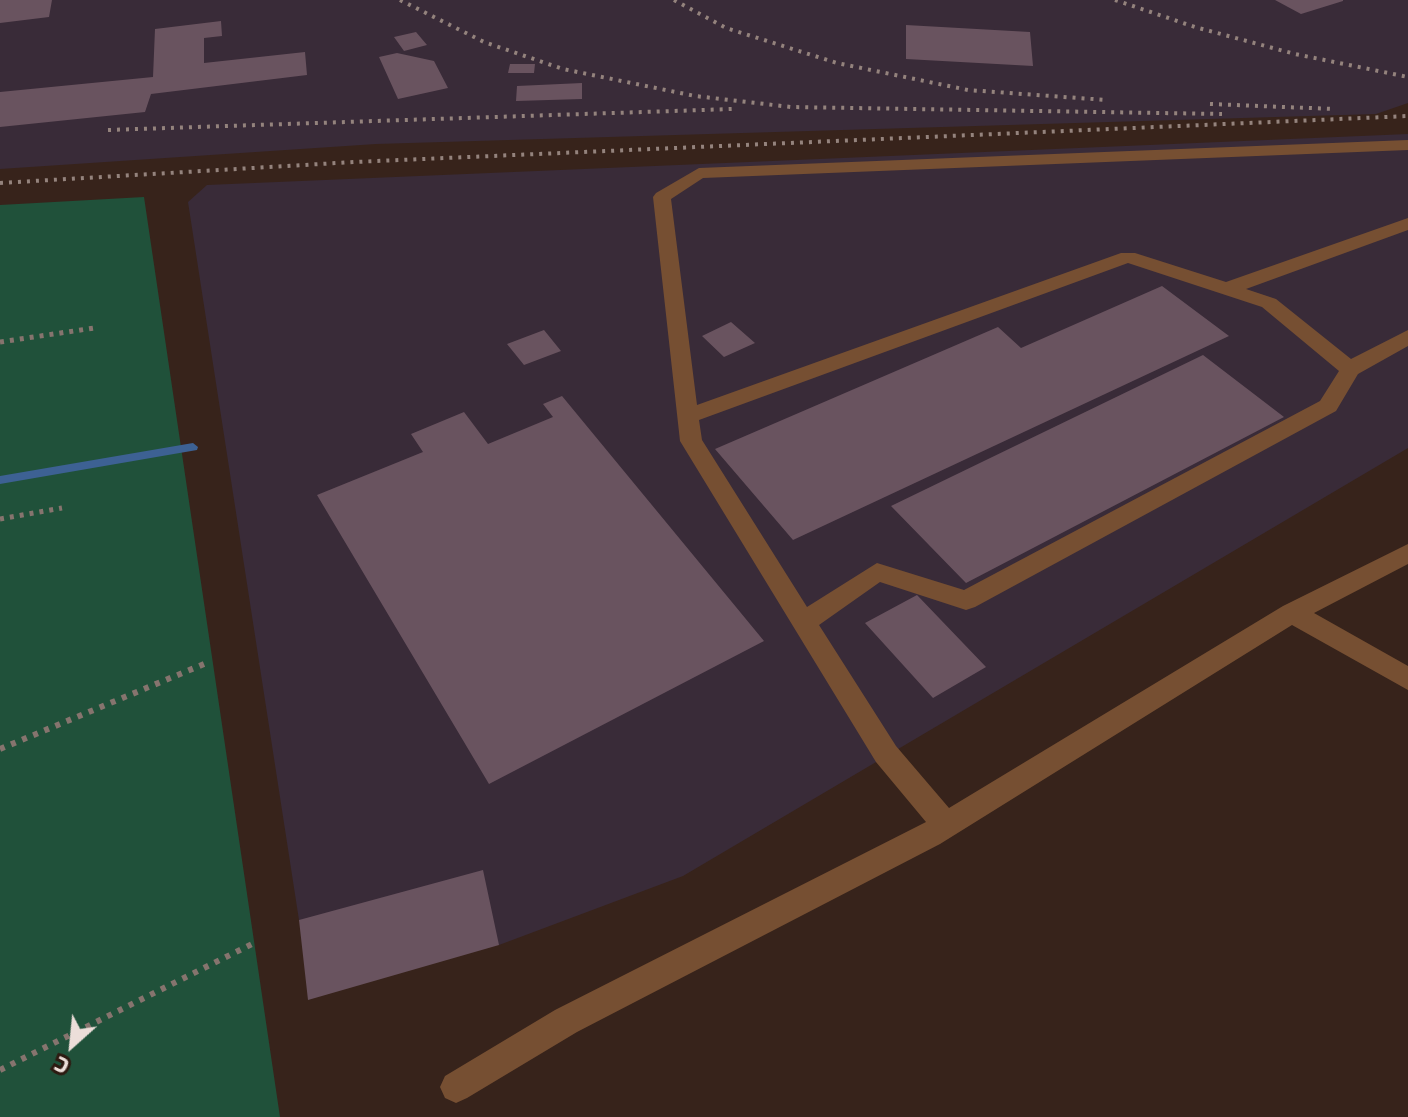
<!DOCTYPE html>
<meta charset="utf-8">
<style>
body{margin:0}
#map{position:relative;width:1408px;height:1117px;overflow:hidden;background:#37231b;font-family:"Exo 2",sans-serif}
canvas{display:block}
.north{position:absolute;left:32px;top:1005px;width:80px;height:80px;-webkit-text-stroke:6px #2d1a11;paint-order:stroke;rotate:207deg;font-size:22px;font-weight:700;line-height:32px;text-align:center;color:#ecded9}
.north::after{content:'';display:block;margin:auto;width:28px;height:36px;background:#ecded9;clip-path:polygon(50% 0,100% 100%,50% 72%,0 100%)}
</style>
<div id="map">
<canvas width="1408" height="1117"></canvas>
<div class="north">С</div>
</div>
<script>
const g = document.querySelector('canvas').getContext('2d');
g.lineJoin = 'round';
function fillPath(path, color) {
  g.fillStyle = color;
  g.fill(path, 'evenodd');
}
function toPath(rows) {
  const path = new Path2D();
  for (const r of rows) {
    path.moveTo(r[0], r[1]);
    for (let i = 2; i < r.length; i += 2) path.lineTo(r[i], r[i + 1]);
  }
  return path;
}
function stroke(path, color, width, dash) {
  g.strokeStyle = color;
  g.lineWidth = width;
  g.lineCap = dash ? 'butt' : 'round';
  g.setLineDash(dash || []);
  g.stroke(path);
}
fillPath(toPath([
 [0,0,1408,0,1408,103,1376,114,376,144,0,169],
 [1408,134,1408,448,683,876,499,945,299,920,188,202,207,185]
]), '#392b38');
fillPath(toPath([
 [144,197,280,1117,0,1117,0,205]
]), '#20513a');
fillPath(toPath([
 [193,443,198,447,197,450,0,484,0,476,193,443]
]), '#3d6193');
fillPath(toPath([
 [0,0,52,0,49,17,0,23],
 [1275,0,1343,0,1343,1,1301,14],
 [221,21,222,36,204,38,204,63,305,52,307,75,151,94,145,112,0,127,0,92,153,77,155,29],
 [906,25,1030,32,1033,66,906,59],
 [416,32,427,45,404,51,394,37],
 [397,53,434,61,448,88,398,99,379,57],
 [510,64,535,64,534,73,508,73],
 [582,83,582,99,516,101,517,86],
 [1162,286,1229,336,793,540,715,449,998,327,1021,348],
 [731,322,755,343,724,357,702,336],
 [544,330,561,351,524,365,507,344],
 [1203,355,1284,417,966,583,891,506],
 [562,396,764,641,489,784,317,495,423,452,411,434,464,412,488,444,553,417,543,404],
 [917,595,986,667,933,698,865,623],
 [483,870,499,945,308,1000,299,920]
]), '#69535f');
stroke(toPath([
 [0,342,94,328],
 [0,519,62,508]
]), '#86746e', 5, [4, 6]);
stroke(toPath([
 [0,749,204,664],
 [0,1070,254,943]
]), '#86746e', 6, [5, 7]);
fillPath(toPath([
 [1408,140,1408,150,703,178,671,199,697,405,1121,253,1135,253,1226,282,1408,218,1408,230,1246,289,1276,299,1351,359,1408,330,1408,346,1358,374,1336,411,975,607,966,610,880,582,819,625,896,746,949,808,1283,606,1408,544,1408,564,1314,613,1408,666,1408,690,1292,625,940,844,577,1032,467,1098,456,1103,445,1098,440,1087,445,1076,555,1010,926,822,876,762,680,441,653,197,656,193,699,168,1408,140],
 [1128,263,1262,307,1339,371,1320,401,964,590,877,563,807,607,702,440,699,420,1128,263]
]), '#764f32');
stroke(toPath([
 [400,0,484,42,563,69,695,96,791,107,1222,114],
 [674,0,726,28,837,63,968,90,1106,100],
 [1115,0,1195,27,1295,54,1408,77],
 [1210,104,1334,109],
 [108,130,732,109],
 [0,183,354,162,1408,116]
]), '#94837d', 4, [3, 6]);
</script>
